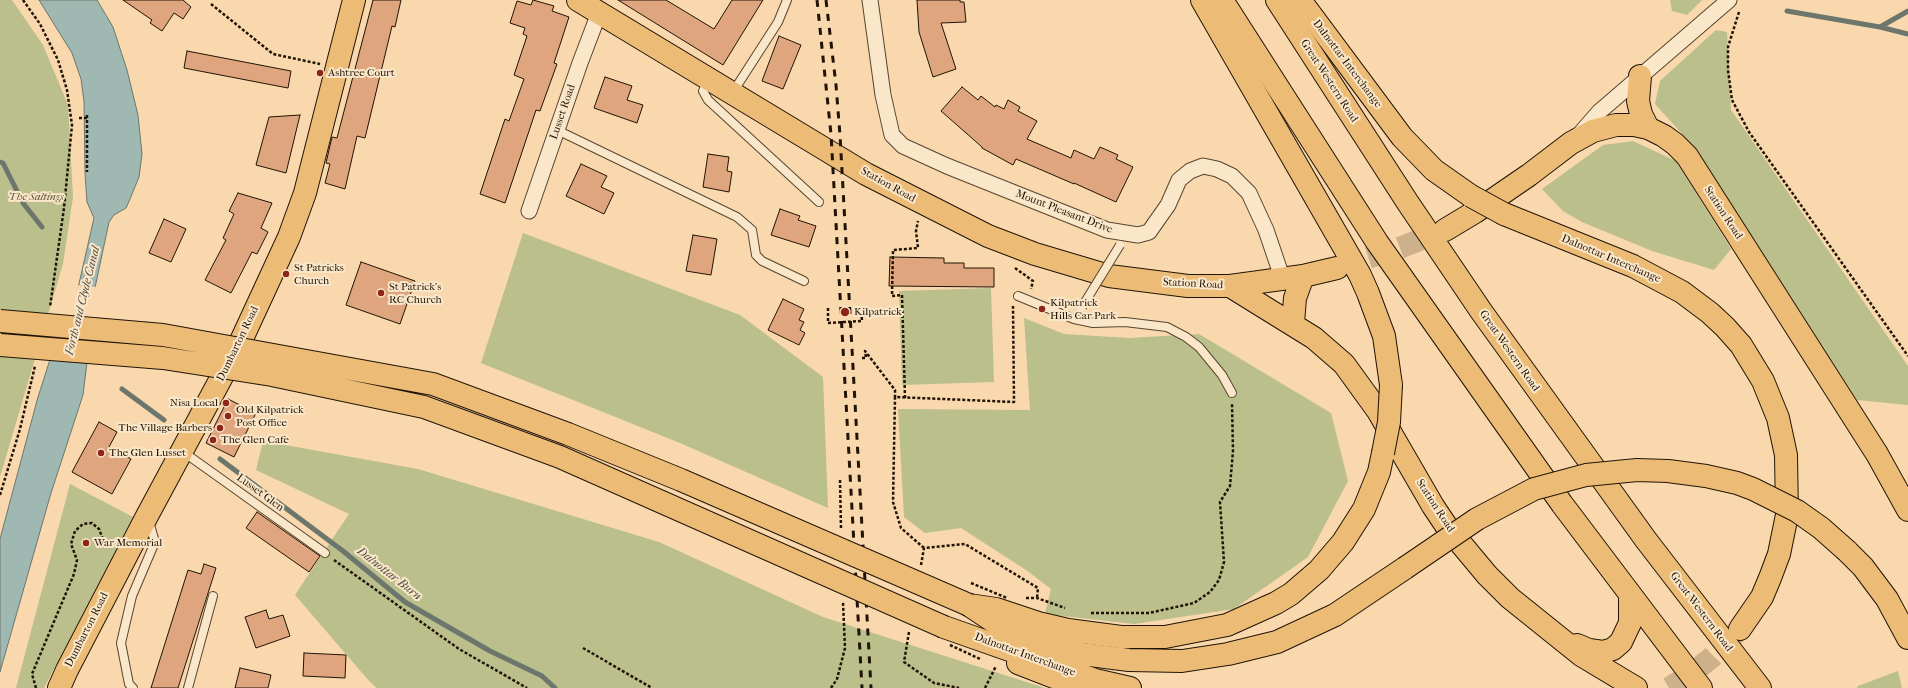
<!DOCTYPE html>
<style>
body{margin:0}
canvas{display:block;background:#f8d8ac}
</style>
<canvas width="1908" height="688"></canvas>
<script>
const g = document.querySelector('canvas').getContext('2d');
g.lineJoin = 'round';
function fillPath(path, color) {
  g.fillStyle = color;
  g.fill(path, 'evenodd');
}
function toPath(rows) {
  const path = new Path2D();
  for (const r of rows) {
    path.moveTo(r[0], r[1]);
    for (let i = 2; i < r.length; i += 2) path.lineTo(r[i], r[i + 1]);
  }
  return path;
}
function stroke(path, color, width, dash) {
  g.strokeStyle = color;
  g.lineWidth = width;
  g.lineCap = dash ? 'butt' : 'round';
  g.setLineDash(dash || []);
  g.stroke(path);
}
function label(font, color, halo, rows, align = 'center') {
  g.font = font + ' "IM FELL French Canon",serif';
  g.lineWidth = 4;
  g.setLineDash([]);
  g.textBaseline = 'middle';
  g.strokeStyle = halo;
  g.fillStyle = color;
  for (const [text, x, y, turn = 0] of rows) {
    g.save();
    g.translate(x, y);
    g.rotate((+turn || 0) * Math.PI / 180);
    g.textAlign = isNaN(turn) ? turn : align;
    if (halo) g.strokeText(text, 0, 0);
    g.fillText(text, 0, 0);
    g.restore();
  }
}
fillPath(toPath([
 [0,0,12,0,43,45,68,105,73,197,63,264,0,477],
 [1670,0,1702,0,1687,15,1672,11],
 [1716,30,1727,32,1731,110,1908,366,1908,405,1857,400,1695,148,1655,104,1660,81],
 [1633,141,1676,161,1731,249,1714,270,1652,251,1582,222,1563,211,1542,189,1603,145],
 [523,233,740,315,823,377,828,508,680,443,481,363],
 [991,288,994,382,902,385,899,291],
 [1024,318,1064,334,1129,338,1199,334,1331,413,1348,481,1308,557,1234,609,1134,624,1045,614,1051,589,1026,570,961,528,925,533,904,517,898,409,1030,410],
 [263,441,418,469,659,542,823,617,1045,688,377,688,370,682,295,595,349,514,256,470],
 [70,484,133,517,44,688,16,688],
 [1898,671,1902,688,1857,688,1858,686]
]), '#babf8c');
const water = toPath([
 [39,0,97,0,113,27,127,70,138,115,142,154,139,177,130,199,126,208,114,215,109,222,90,311,92,321,83,395,51,493,0,672,0,539,38,397,62,322,73,310,94,218,87,202,85,173,84,101,81,79,72,53,39,0]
]);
fillPath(water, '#9fb8b2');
stroke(water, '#6d766d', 1);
fillPath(toPath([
 [77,285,97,287,92,311,94,321,89,360,50,355,61,321,72,309]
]), '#f8d8ac');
stroke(toPath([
 [1787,11,1880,27,1908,34],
 [1880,27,1908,11],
 [0,162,3,163,23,203,42,227],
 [122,389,164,420],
 [220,459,343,551,405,602,490,651,542,676,555,688]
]), '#6d766d', 5);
const building = toPath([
 [123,0,183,0,191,7,183,19,174,13,162,31,150,23,152,20,123,0],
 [373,0,401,0,395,27,392,26,365,138,357,136,345,189,325,183,330,164,326,163,332,137,337,138,373,0],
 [533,0,554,6,552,11,569,17,554,63,557,64,540,111,536,110,505,203,480,194,505,119,509,121,524,79,514,75,527,36,523,34,525,28,510,23,517,1,531,5,533,0],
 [618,0,666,0,714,29,732,0,763,0,723,65,618,0],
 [917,0,960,0,960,2,964,2,966,22,941,23,956,69,933,77,919,32,917,0],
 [779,36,801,45,783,89,762,81,779,36],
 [187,51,291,71,288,88,184,68,187,51],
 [605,77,632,86,627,100,643,105,637,123,594,108,605,77],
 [962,87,978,100,981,96,995,107,996,105,1004,109,1008,100,1020,107,1018,111,1037,121,1027,139,1071,158,1074,150,1094,159,1100,147,1118,155,1116,159,1133,167,1116,202,1074,183,1074,184,1016,159,1013,165,982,148,982,147,941,111,962,87],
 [300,115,286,173,256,165,269,117,300,115],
 [708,154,729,157,727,171,732,172,729,192,703,187,708,154],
 [581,164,607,176,601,187,614,193,604,214,566,196,581,164],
 [238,193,272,203,261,228,268,232,257,254,252,252,231,293,205,280,226,240,223,238,234,214,229,211,238,193],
 [780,209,800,216,798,220,816,226,809,247,771,235,780,209],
 [164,219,186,229,171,262,149,253,164,219],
 [693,235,717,239,711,275,686,271,693,235],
 [890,257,944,258,944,263,964,263,964,268,994,268,994,287,889,286,890,257],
 [361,262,415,281,400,324,346,305,361,262],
 [783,299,804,309,799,320,804,322,800,330,805,333,799,345,768,330,783,299],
 [228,399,256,413,234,457,206,443,228,399],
 [99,422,117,432,109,447,131,459,112,494,72,472,99,422],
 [257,512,320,556,309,572,246,528,257,512],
 [204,564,216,568,178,688,151,688,188,570,201,574,204,564],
 [266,610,269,619,283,615,290,636,256,648,245,617,266,610],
 [304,653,346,655,345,678,303,676,304,653],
 [240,668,271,675,268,688,235,688,240,668]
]);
fillPath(building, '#dfa57f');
stroke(building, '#211406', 1);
stroke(toPath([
 [1337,268,1399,248,1445,230]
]), '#cdb18b', 22, [22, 11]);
stroke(toPath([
 [1669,688,1687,677,1711,658,1739,630]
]), '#cdb18b', 22, [22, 11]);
const service = toPath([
 [708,80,703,91,708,100,819,202],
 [733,92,778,22,787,0],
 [557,130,737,217,752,230,756,255,762,261,804,281],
 [1018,296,1074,319,1093,323,1125,322,1167,327,1186,337,1199,347,1222,375,1232,393],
 [182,451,325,553],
 [133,688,129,684,121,643,132,596,155,542,149,522],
 [188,688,213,596]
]);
const minor = toPath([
 [870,0,883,95,892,135,903,146,947,166,1107,230,1138,235,1149,232,1168,205,1179,180,1190,171,1203,166,1217,169,1232,176,1249,193,1266,230,1283,280],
 [1578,136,1599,112,1729,0],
 [529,211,580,63,599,13]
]);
const primary = toPath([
 [578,0,866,174,988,236,1035,254,1109,276,1188,286,1230,286,1303,276,1337,268],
 [1222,0,1377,242,1562,504,1701,688],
 [1277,0,1408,203,1481,311,1646,540,1760,688],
 [1640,76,1638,101,1641,114,1648,128],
 [1445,230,1475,212,1529,175,1571,143,1593,131,1616,125,1634,125,1648,128,1664,136,1675,144,1687,156,1877,454,1908,510],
 [1230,286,1314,338,1344,364,1378,411,1433,506,1447,527,1487,575,1510,598,1581,655,1636,688],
 [1293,323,1295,298,1303,276],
 [1847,551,1863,567,1887,599,1908,638],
 [969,605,999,625,1082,654,1129,660,1182,661,1228,654,1277,642,1335,615,1405,568],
 [1577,645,1589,650,1603,652,1613,649,1621,642,1630,623,1630,595],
 [1018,663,1082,688],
 [59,688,67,670,147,516,240,343,289,237,305,193,354,0]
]);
const trunk = toPath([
 [1202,0,1360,275,1368,293,1384,336,1391,385],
 [1300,0,1402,137,1434,170,1471,196],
 [1504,214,1633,266,1682,292,1710,313,1725,327,1741,345,1763,381,1778,418,1786,455,1787,515,1779,554,1770,578,1762,597,1740,629],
 [969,605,996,609,1038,623,1068,630,1121,637,1165,637,1227,625,1276,603,1291,594,1319,570,1343,542,1364,509,1379,472,1383,453],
 [944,627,1095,680,1130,688]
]);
stroke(service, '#574530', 10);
stroke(minor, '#574530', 17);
stroke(primary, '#211406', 24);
stroke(trunk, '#211406', 24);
stroke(toPath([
 [23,0,40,24,58,60,67,90,72,125,64,208,50,307],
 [211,4,273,54,320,64],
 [1739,12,1728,47,1728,70,1732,100,1749,132,1908,356],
 [87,115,87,172],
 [79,118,87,118],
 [1015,268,1033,281,1031,289],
 [861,307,862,321],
 [828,308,828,323],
 [862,358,866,358,865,351,895,390,895,397],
 [905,398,902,295,892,296,893,250,918,248,916,231,918,221],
 [840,480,841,529],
 [0,495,20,429,35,366],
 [924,548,901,528,893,502,895,397,1014,402,1013,306],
 [334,560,459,649,527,688],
 [921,565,924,548,965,544,1038,588,1037,598],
 [1026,598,1037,598,1065,608],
 [1091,613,1149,613,1194,603,1210,592,1219,580,1224,562,1220,502,1230,486,1233,451,1232,403],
 [909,632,904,662,934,683,959,688],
 [583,648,652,688],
 [36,688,32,674,74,574,77,560,71,544,75,531,83,524,92,523,99,529,104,542,111,546],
 [831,688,837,679,845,648,843,602],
 [985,688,996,666]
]), '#211406', 2.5, [3, 2]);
stroke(service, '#fae6c9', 8);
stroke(minor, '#fae6c9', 15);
stroke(primary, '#ecbc76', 22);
stroke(trunk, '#ecbc76', 22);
stroke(toPath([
 [817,0,831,134,862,688],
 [826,0,836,85,840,135,871,688]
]), '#211406', 3, [7, 7]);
const serviceBridge = toPath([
 [1082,307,1120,245]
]);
const primaryBridge = toPath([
 [1405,568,1477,519,1534,489,1586,475,1637,470,1668,471,1706,476,1737,483,1753,489,1797,511,1821,528,1847,551]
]);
const trunkBridge = toPath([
 [1471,196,1504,214],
 [0,321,163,335,433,384,568,434,681,480,969,605],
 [0,345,163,358,272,375,424,407,560,457,944,627],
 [1383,453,1389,422,1391,385]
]);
stroke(serviceBridge, '#574530', 10, []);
stroke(primaryBridge, '#211406', 24, []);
stroke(trunkBridge, '#211406', 24, []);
stroke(toPath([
 [828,323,862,321],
 [971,583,1007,598],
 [950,645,980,659]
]), '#211406', 2.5, [3, 2]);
stroke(serviceBridge, '#fae6c9', 8);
stroke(primaryBridge, '#ecbc76', 22);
stroke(trunkBridge, '#ecbc76', 22);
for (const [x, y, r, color] of [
 [320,73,4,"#8f2418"],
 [286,274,4,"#8f2418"],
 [381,293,4,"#8f2418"],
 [1042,309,4,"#8f2418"],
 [845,312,5,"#8f2418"],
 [226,403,4,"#8f2418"],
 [228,416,4,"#8f2418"],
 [220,428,4,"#8f2418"],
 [213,440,4,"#8f2418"],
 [101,453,4,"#8f2418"],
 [86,543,4,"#8f2418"]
]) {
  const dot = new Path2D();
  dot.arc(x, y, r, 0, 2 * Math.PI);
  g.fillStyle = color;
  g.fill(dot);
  stroke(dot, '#fae6c9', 1.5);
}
label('11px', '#211406', '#fae6c9', [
 ["Dalnottar Interchange",1347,64,53],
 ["Great Western Road",1329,81,57],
 ["Lusset Road",563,112,-71],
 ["Station Road",888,185,29],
 ["Mount Pleasant Drive",1064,212,21],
 ["Station Road",1723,213,57],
 ["Dalnottar Interchange",1611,259,23],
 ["Station Road",1193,284,3],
 ["Dumbarton Road",238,344,-64],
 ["Great Western Road",1509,351,55],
 ["Lusset Glen",260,493,36],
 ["Station Road",1435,506,57],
 ["Great Western Road",1701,612,53],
 ["Dumbarton Road",87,630,-63],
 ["Dalnottar Interchange",1025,655,20]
]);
label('11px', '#211406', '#fae6c9', [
 ["Ashtree Court",328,73],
 ["St Patricks",294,268],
 ["Church",294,281],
 ["St Patrick's",389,287],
 ["RC Church",389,300],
 ["Kilpatrick",1050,303],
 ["Hills Car Park",1050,316],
 ["Kilpatrick",854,312],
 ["Nisa Local",218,403,"right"],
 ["Old Kilpatrick",236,410],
 ["Post Office",236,423],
 ["The Village Barbers",212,428,"right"],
 ["The Glen Cafe",221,440],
 ["The Glen Lusset",109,453],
 ["War Memorial",94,543]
], 'left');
label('italic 11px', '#575035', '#fae6c9', [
 ["The Saltings",36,197]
]);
label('italic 12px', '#4d4d42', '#fae6c9', [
 ["Forth and Clyde Canal",83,301,-76],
 ["Dalnottar Burn",389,574,38]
]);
</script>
